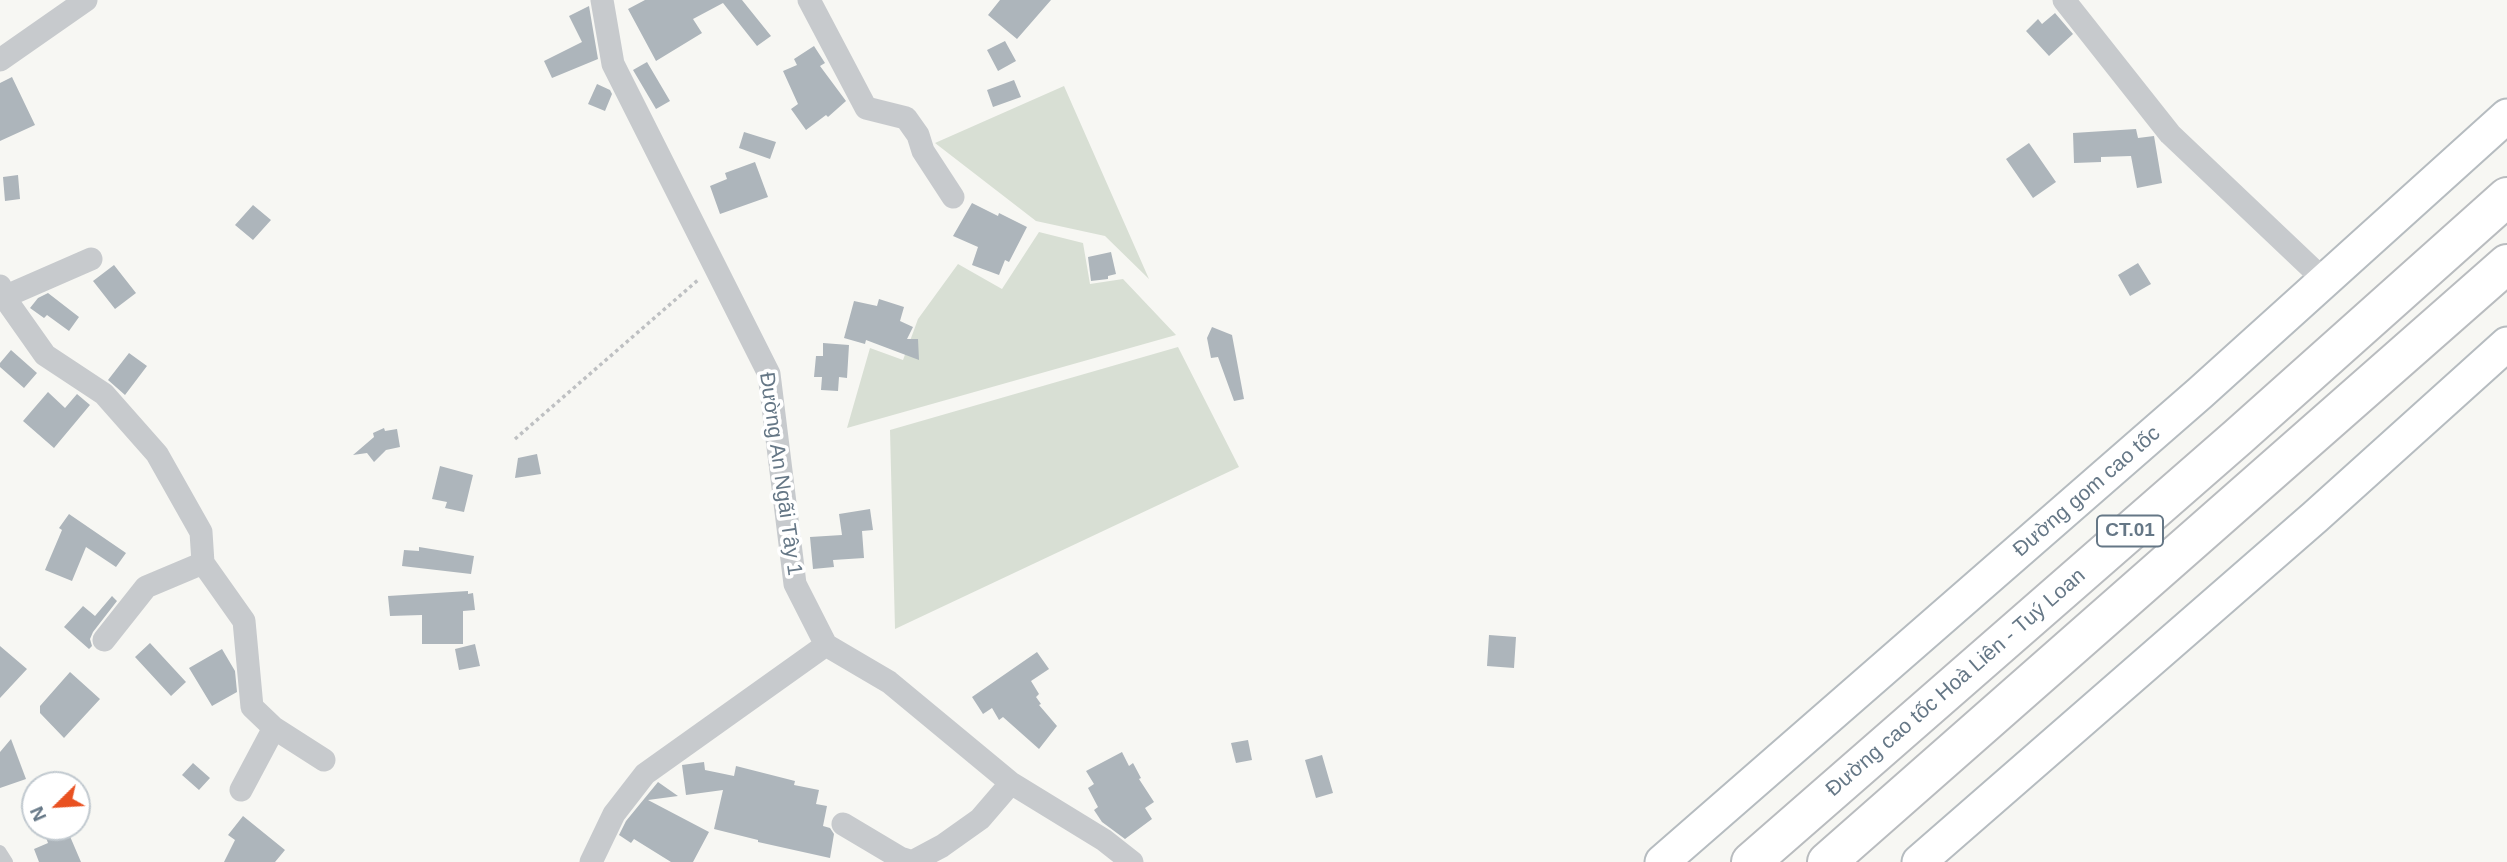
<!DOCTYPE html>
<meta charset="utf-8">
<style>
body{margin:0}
#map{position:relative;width:2507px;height:862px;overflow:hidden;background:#f7f7f3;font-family:Arial,sans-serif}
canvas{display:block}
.north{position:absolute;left:21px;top:771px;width:70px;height:70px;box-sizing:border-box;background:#fff;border:2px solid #c1c9cf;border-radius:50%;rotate:246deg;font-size:19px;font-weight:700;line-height:28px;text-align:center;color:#657786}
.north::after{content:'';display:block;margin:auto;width:24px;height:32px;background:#e95121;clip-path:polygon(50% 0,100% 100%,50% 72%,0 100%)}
</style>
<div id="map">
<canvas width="2507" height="862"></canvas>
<div class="north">N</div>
</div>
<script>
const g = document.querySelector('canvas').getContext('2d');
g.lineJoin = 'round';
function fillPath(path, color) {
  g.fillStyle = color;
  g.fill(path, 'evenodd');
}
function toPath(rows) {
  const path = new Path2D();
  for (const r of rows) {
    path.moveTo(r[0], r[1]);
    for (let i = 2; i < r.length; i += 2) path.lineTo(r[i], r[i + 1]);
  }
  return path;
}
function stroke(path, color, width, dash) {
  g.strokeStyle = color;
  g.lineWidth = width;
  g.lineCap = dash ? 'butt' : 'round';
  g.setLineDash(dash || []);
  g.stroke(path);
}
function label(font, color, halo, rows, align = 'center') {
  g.font = font + ' Arial,sans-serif';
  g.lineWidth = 7;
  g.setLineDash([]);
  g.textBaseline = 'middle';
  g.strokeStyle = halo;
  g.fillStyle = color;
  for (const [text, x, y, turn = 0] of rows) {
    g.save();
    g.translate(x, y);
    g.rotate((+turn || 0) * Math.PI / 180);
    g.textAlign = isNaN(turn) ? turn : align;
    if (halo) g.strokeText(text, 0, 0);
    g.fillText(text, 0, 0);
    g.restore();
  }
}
fillPath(toPath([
 [1064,86,1149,279,1105,236,1036,221,935,143],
 [1039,232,1083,243,1090,284,1123,279,1176,335,847,428,870,348,903,360,918,319,958,264,1002,289],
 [1178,347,1239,467,895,629,890,430]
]), '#d8dfd4');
fillPath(toPath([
 [645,0,742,0,771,36,757,46,723,3,693,19,702,33,656,61,628,9],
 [1000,0,1051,0,1017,39,988,15],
 [589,6,598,59,552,78,544,61,582,42,569,16],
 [2055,13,2073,34,2049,56,2026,31,2038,19,2042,24],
 [1005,41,1016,61,998,71,987,50],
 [814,46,825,63,820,66,846,101,828,117,826,115,806,130,791,109,798,104,783,71,797,65,794,59],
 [647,62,670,101,656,109,633,70],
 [12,77,35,125,0,141,0,83],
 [1014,80,1021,97,993,107,987,90],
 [597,84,610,90,612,94,605,111,588,104],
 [2136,129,2138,138,2154,136,2162,183,2137,188,2131,156,2101,157,2101,162,2074,163,2073,133],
 [744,132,776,142,770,159,739,148],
 [2029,143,2056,182,2033,198,2006,159],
 [755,162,768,197,720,214,710,186,727,179,725,173],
 [18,175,20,199,5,201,3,177],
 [972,203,998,216,999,213,1027,227,1009,262,1005,260,999,275,972,265,978,247,953,236],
 [253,205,271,220,253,240,235,225],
 [1111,252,1116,274,1108,276,1108,279,1091,281,1088,257],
 [2138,263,2151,284,2130,296,2118,275],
 [114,265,136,293,115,309,93,281],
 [48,293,79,317,69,331,47,315,44,318,30,308,38,298],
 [879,299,904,307,900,321,913,327,907,339,918,339,919,360,866,340,865,344,844,338,854,301,877,306],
 [1212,327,1232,335,1244,399,1234,401,1218,357,1211,358,1207,338],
 [823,343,849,345,847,378,839,377,838,391,821,390,822,377,814,377,816,356,823,356],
 [11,350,37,373,24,388,0,367,0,363],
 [129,353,147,366,125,395,108,380],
 [48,392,65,408,77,394,90,405,54,448,23,421],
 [384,428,385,431,397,429,400,447,386,450,374,462,367,453,353,455,374,437,373,433],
 [537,454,541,474,515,478,518,458],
 [440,466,473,475,464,512,445,508,447,502,432,499],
 [870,509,873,530,862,531,864,558,833,560,834,567,813,569,810,537,842,535,839,514],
 [69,514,126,553,116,567,86,547,72,581,45,570,62,530,59,528],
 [419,547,474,556,471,574,402,566,404,550,419,551],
 [468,591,468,594,473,593,475,610,463,611,463,644,422,644,422,615,390,616,388,596],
 [112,596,117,601,93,632,90,639,92,646,89,649,64,627,83,606,95,616],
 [1489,635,1516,637,1514,668,1487,666],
 [150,643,186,682,171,696,135,657],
 [475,644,480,666,459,670,455,649],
 [0,646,27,669,0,698],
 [222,649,235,671,237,692,212,706,189,668],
 [1037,652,1049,669,1031,681,1039,694,1036,697,1041,704,1039,705,1057,726,1039,749,1003,717,999,720,992,708,983,714,972,697],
 [70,672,100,699,64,738,40,713,40,706],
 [11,739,26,779,0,788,0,752],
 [1248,740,1252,760,1236,763,1231,743],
 [1122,752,1129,766,1133,763,1141,778,1139,779,1154,802,1145,808,1152,819,1125,839,1102,822,1094,810,1098,807,1088,788,1094,784,1086,771],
 [1322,755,1333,793,1316,798,1305,760],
 [704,762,705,770,734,776,736,766,795,781,794,785,819,790,816,804,827,806,823,826,830,828,834,834,830,858,758,842,758,840,714,829,723,790,686,795,682,765],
 [193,763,210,778,199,790,182,775],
 [658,782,678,796,648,800,709,832,693,862,671,862,634,839,631,843,619,835,626,821],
 [243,816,285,850,275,862,224,862,235,840,228,835],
 [66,827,81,862,39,862,34,849,48,843,45,835]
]), '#adb5bb');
const secondary = toPath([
 [1662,862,2200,393,2507,116],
 [1919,862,2315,517,2507,344]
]);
const motorway = toPath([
 [1751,862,2238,437,2507,197],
 [1827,862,2507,264]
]);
stroke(secondary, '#b6bcc0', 37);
stroke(motorway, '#b9bcbf', 42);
stroke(toPath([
 [515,439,698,280]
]), '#bec0c2', 3.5, [3.5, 3.5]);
stroke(toPath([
 [0,851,7,862]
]), '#c7cacd', 12);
stroke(toPath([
 [602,0,613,64,769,374,795,584,826,645,889,682,1011,783,1104,840,1132,862],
 [809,0,866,108,906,118,918,135,923,151,953,197],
 [2064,0,2170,134,2325,281],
 [0,60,86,0],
 [0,286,4,297,45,355,104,394,157,454,201,532,203,563,244,621,252,707,274,728,324,760],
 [4,297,91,259],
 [104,640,146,587,203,563],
 [241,790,274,728],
 [843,824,900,858,913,862],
 [914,861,942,846,980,819,1011,783],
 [591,862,614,814,645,774,826,645]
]), '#c7cacd', 23);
stroke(secondary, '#fff', 33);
stroke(motorway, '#fff', 38);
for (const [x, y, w] of [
 [2130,531,66]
]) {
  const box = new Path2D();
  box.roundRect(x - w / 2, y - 15.5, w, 31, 5);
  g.fillStyle = '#fff';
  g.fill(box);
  stroke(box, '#657786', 2);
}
label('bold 19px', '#657786', null, [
 ["CT.01",2130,531]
]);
label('21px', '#657786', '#fff', [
 ["Đường An Ngãi Tây 1",780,474,82],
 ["Đường gom cao tốc",2087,492,-41],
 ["Đường cao tốc Hoà Liên - Tuý Loan",1956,683,-41]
]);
</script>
